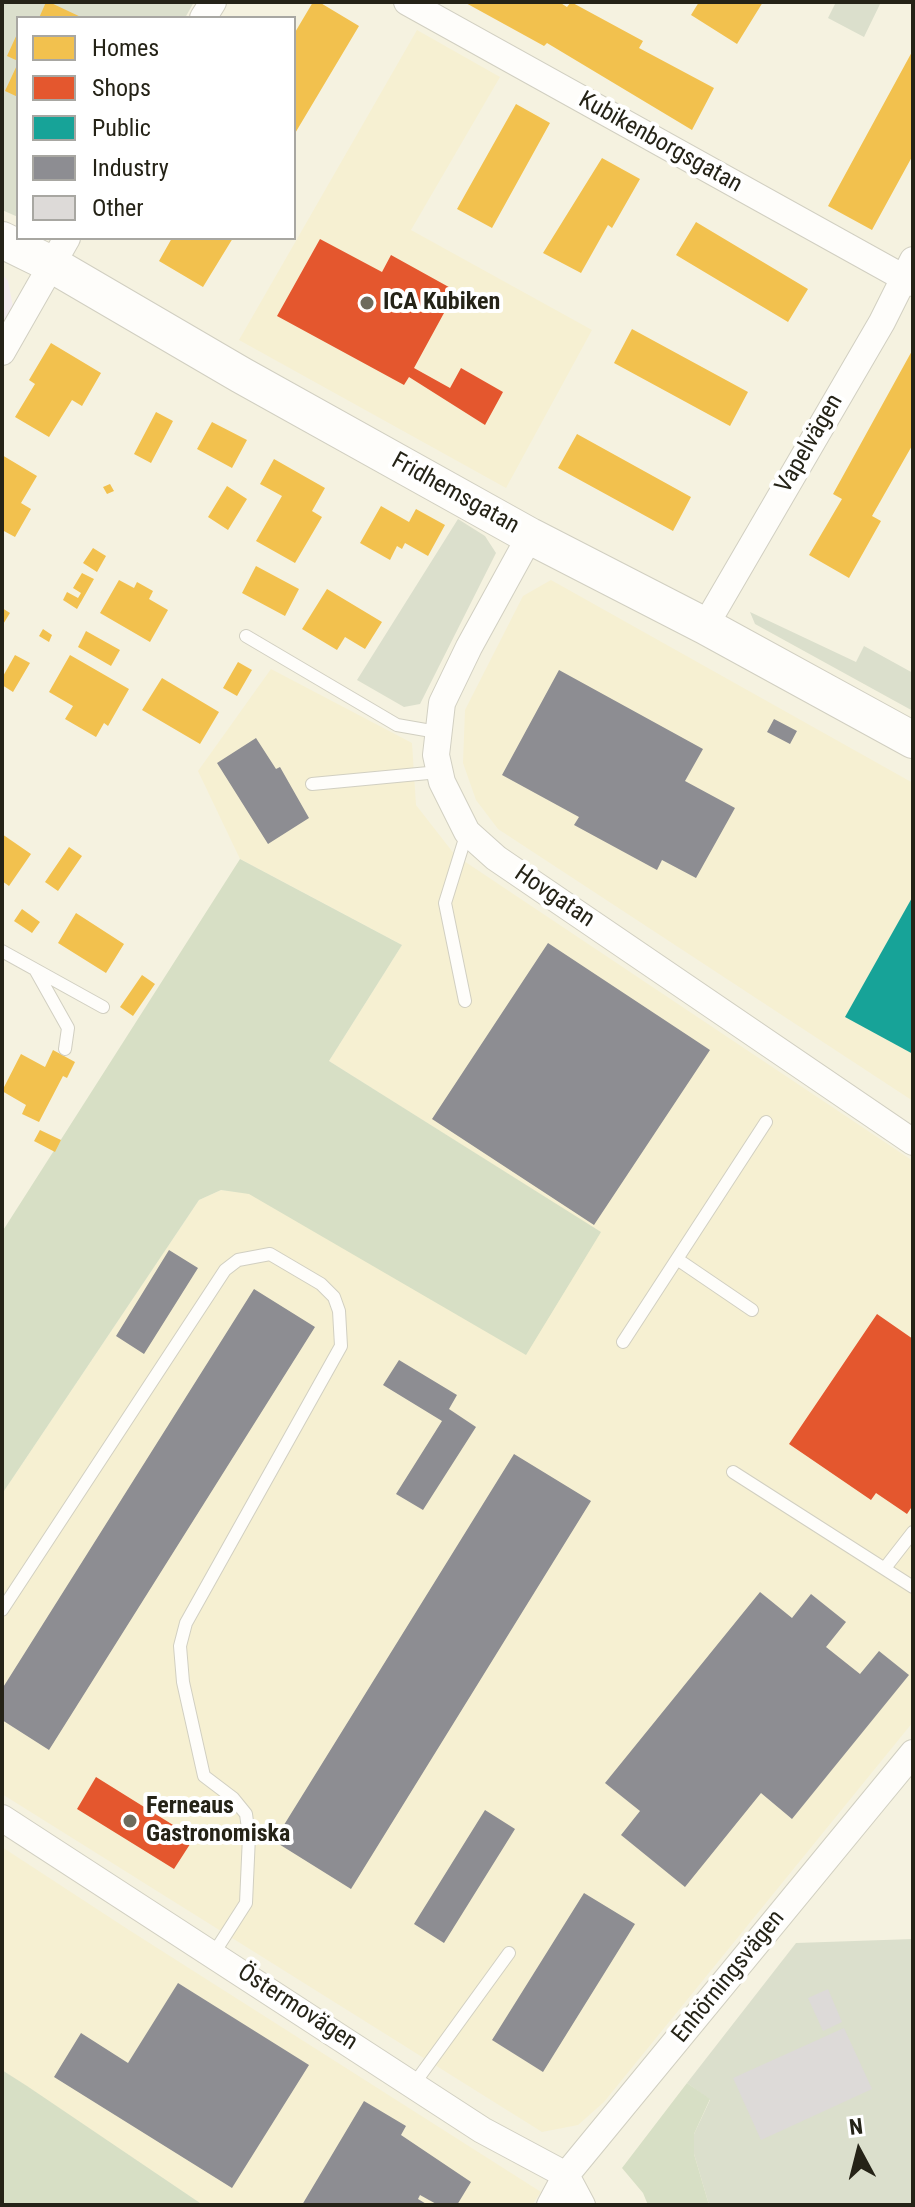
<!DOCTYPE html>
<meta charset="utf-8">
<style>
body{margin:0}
#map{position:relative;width:915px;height:2207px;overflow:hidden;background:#f5f2e0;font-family:"Roboto Condensed",sans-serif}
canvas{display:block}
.frame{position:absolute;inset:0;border:4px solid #252317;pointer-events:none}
.legend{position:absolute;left:16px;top:16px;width:280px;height:224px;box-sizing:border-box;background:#fff;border:2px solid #a8a7a2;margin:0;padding:10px 14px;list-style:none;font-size:24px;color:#252317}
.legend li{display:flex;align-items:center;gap:16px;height:40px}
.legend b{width:40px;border:2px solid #a8a7a2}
.north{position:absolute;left:819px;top:2111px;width:80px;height:80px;-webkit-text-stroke:6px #fff;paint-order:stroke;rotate:353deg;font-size:22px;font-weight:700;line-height:32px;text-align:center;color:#252317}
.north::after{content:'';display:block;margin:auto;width:28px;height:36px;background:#252317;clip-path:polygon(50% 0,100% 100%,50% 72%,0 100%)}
</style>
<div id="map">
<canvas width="915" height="2207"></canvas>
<div class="frame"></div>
<ul class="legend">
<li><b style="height:22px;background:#f2c14e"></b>Homes</li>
<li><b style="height:22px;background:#e4572e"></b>Shops</li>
<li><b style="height:22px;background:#17a398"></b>Public</li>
<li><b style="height:22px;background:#8d8d92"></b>Industry</li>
<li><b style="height:22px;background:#dddad8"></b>Other</li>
</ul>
<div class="north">N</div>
</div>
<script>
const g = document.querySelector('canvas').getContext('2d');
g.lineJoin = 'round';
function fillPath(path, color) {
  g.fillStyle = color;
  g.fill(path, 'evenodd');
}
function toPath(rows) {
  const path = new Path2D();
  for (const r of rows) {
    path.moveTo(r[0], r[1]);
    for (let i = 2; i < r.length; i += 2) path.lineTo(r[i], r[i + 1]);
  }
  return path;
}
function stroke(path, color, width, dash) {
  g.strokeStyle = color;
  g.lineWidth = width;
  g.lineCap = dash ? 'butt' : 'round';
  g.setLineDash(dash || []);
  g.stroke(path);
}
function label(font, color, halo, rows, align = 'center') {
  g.font = font + ' "Roboto Condensed",sans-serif';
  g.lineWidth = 8;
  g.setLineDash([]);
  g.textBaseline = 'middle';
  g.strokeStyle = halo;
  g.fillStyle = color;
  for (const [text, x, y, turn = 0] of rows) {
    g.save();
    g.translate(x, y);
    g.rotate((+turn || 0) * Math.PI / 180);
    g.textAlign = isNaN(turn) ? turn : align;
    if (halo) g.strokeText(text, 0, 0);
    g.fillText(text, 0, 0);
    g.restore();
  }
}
fillPath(toPath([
 [417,30,500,77,411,230,592,330,506,488,239,340],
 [551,580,913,783,913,1101,498,829,476,800,463,763,465,710,523,596],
 [271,669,412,743,416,805,455,855,913,1161,913,1722,604,2102,578,2125,542,2132,2,1794,2,1494,199,1200,221,1190,601,1233,329,1061,402,945,240,859,198,771],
 [2,1847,129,1930,541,2192,532,2205,203,2205,2,2070]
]), '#f6f0d2');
fillPath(toPath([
 [2,274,8,281,13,307,2,325]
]), '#f4ecef');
fillPath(toPath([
 [4,2,194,2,185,18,18,18,18,217,2,210],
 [836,2,881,2,864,37,828,18],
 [458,519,485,536,496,553,420,704,404,707,357,680],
 [750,612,856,662,864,646,913,673,913,711,755,624],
 [913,1939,913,2205,709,2205,694,2154,694,2134,710,2100,687,2083,796,1943]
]), '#dbdfcc');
fillPath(toPath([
 [240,859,402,945,329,1061,601,1232,526,1355,249,1194,221,1190,199,1200,2,1494,2,1232],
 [2,2070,27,2086,203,2205,2,2205],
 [687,2083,710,2099,694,2134,694,2154,709,2205,648,2205,643,2193,622,2168]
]), '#d7dfc5');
fillPath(toPath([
 [46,2,49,2,83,18,39,18],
 [313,2,319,2,359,26,294,135,294,34],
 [464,2,559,2,567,7,571,2,643,41,639,48,714,88,692,130,547,43,544,46],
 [699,2,763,2,737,44,691,15],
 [18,32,18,61,7,56],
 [913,50,913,155,872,230,828,206],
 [18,63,18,97,5,91],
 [516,104,550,123,492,228,457,209],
 [602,158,640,179,612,228,608,225,581,273,543,253],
 [696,222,808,289,788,322,676,255],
 [172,238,233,238,203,287,159,261],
 [632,329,748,392,730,426,614,363],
 [51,343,101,373,82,406,72,400,49,437,15,417,35,384,29,380],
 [913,349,913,444,872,516,881,521,849,578,809,555,842,499,833,494],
 [156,412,173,421,151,463,134,454],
 [212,422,247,440,232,468,197,449],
 [577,434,691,497,673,531,558,468],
 [2,455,37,476,21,503,31,509,15,537,2,530],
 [274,459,325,488,312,511,322,517,295,563,256,541,282,496,260,484],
 [110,484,114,491,107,494,103,487],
 [227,486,247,499,228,530,208,517],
 [381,506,409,522,416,509,445,525,428,556,405,543,402,549,397,546,390,560,360,543],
 [93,548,106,556,97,572,83,563],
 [256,566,299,589,285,616,242,593],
 [82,573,94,579,77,609,63,600,67,592,78,598,81,593,73,588],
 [119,580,134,588,137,582,153,591,149,599,168,610,150,642,100,613],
 [327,589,382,622,365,649,345,637,337,650,302,629],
 [2,608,10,613,2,626],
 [43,629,52,635,49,642,39,636],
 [86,631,120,650,111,666,78,647],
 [15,655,30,663,13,692,2,685,2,678],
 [70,655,129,689,108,726,104,723,96,737,65,719,73,706,49,692],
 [238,662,252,670,237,696,223,688],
 [162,678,219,712,200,744,142,710],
 [2,834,31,854,9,886,2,881],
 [69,847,82,856,58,891,45,882],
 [22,909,40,922,32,933,14,921],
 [76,913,124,944,106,973,58,943],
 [142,975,155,984,133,1016,120,1007],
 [53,1050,75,1062,67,1078,63,1076,39,1122,22,1114,26,1105,2,1091,21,1054,45,1067],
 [40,1130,61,1140,55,1152,34,1141]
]), '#f2c14e');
fillPath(toPath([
 [320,239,382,272,391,255,456,291,414,368,450,388,461,368,503,392,485,425,409,377,404,385,277,316],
 [877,1314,913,1339,913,1505,907,1514,876,1493,871,1500,789,1444],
 [96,1777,194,1838,174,1869,77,1809]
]), '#e4572e');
fillPath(toPath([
 [913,896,913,1054,845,1017]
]), '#17a398');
fillPath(toPath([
 [559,670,703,749,685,781,735,808,696,878,662,860,657,870,574,825,579,817,502,775],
 [774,719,797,731,790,744,767,732],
 [256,738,276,769,280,767,309,818,268,844,217,763],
 [548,943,710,1050,594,1225,432,1119],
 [169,1250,198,1268,144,1354,116,1336],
 [254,1289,315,1327,49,1750,2,1720,2,1689],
 [399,1360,457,1395,449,1409,476,1427,423,1510,396,1494,442,1421,383,1385],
 [514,1454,591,1501,351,1889,274,1841],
 [760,1592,792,1618,811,1594,846,1622,826,1647,860,1674,879,1651,909,1675,792,1819,761,1793,685,1887,621,1835,640,1811,605,1783],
 [485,1810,515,1829,444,1943,414,1924],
 [584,1893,635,1924,543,2072,492,2040],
 [178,1983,309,2065,232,2188,54,2077,81,2033,128,2063],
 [364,2101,406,2126,401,2135,471,2182,457,2205,438,2205,420,2195,418,2199,428,2205,302,2205]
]), '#8d8d92');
fillPath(toPath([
 [828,1989,842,2022,823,2031,808,1998],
 [844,2028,872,2089,761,2140,733,2078]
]), '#dddad8');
const lane = toPath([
 [246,636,397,725,437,732],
 [312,784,439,772],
 [2,951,103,1007],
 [36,971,68,1028,65,1049],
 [465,1001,445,903,467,832],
 [677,1259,752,1310],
 [623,1342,766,1122],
 [733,1472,913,1587],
 [885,1568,913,1532],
 [2,1610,225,1270,238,1260,270,1254,321,1284,334,1297,339,1311,341,1346,186,1623,180,1646,183,1682,204,1776,233,1798,246,1814,249,1836,246,1903,214,1953],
 [414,2084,509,1953]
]);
const street = toPath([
 [407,2,913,283],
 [203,18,213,2],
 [2,352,67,238],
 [530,536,469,647,442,703,436,755,442,782,467,832,496,858,913,1142],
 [705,626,882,322,913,260],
 [2,1818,482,2130,566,2175,582,2205],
 [550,2205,566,2175,913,1753]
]);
const secondary = toPath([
 [2,240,51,264,241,375,530,536,705,626,913,740]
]);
stroke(lane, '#d1cfc1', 14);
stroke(street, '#d1cfc1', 28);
stroke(secondary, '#d1cfc1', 38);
stroke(lane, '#fefdfa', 12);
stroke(street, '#fefdfa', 26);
stroke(secondary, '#fefdfa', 36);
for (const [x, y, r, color] of [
 [367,303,8,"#6e6b5d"],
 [130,1821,8,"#6e6b5d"]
]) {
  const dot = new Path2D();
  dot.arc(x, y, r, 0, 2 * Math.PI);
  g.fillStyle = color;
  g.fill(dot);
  stroke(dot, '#fff', 3);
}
label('24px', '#252317', '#fff', [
 ["Kubikenborgsgatan",660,143,29],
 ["Vapelvägen",810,444,-60],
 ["Fridhemsgatan",455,494,29],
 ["Hovgatan",554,897,34],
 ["Enhörningsvägen",729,1977,-51],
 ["Östermovägen",297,2008,33]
]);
label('bold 24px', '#252317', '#fff', [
 ["ICA Kubiken",383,303],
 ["Ferneaus",146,1807],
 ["Gastronomiska",146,1835]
], 'left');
</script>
